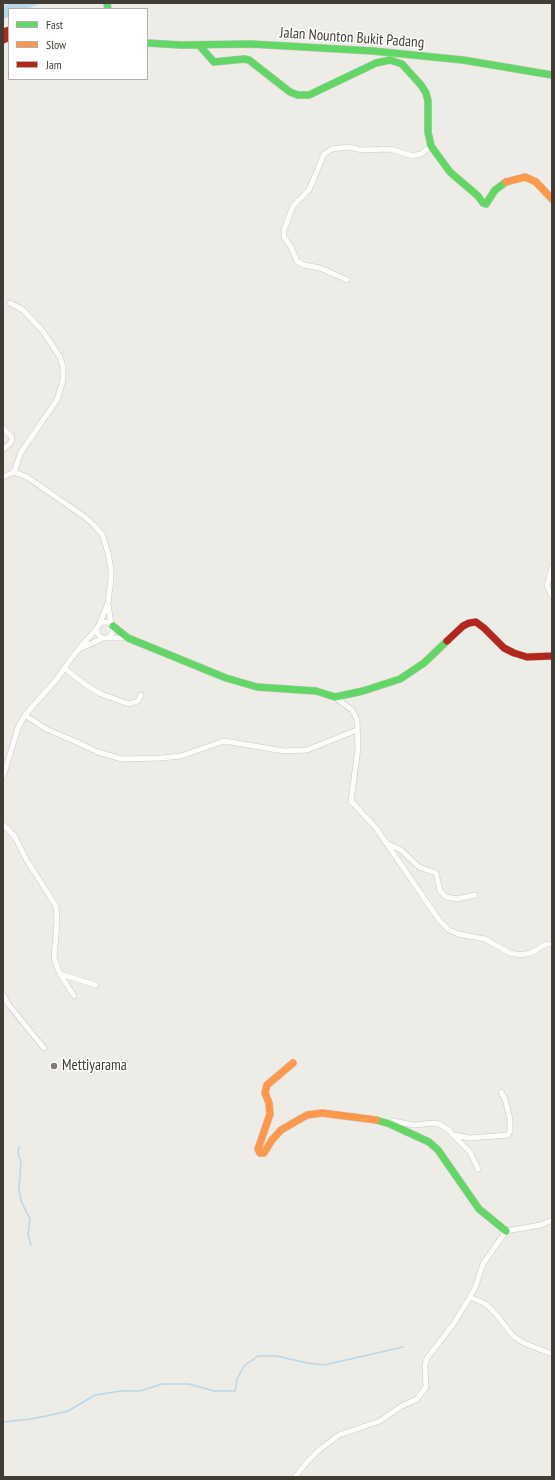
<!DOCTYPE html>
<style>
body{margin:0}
#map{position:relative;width:555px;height:1480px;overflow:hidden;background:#eeece7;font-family:"PT Sans Narrow",sans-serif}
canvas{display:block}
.frame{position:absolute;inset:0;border:4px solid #423d34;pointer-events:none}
.legend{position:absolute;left:8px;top:8px;width:140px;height:72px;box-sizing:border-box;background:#fff;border:1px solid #b3b1ae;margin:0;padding:5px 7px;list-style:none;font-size:12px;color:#423d34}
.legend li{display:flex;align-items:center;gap:8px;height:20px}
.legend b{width:20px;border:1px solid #b3b1ae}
</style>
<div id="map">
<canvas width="555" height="1480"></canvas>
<div class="frame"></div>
<ul class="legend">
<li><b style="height:5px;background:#63d668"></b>Fast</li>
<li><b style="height:5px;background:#ff974d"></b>Slow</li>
<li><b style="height:5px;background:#b3261e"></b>Jam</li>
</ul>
</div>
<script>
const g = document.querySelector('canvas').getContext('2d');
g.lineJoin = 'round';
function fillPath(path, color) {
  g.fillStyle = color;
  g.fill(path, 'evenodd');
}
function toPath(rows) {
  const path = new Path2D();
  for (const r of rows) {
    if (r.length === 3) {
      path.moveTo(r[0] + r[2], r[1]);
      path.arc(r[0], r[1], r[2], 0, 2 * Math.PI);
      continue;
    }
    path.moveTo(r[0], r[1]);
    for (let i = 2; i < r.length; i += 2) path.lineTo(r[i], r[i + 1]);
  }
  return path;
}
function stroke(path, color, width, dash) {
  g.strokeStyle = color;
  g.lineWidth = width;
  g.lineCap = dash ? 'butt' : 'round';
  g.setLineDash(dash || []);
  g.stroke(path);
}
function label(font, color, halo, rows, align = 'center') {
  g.font = font + ' "PT Sans Narrow",sans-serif';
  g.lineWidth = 3;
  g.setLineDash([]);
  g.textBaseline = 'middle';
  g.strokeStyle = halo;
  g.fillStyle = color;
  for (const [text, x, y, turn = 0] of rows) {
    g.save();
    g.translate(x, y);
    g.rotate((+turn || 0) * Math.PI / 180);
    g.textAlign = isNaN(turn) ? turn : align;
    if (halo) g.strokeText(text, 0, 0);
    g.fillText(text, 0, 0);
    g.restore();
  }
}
fillPath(toPath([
 [11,3,41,3,27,9,9,9,9,17,3,19,3,6]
]), '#b9d7ea');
stroke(toPath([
 [19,1147,18,1153,21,1162,19,1189,21,1201,30,1219,28,1235,31,1245],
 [3,1422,31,1419,51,1415,68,1411,95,1395,121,1391,140,1391,162,1384,189,1384,214,1391,235,1391,237,1379,244,1366,258,1356,277,1356,307,1363,324,1365,403,1347]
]), '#b9d7ea', 1.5);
const street = toPath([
 [347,280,320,268,304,265,297,261,291,247,284,237,284,230,293,206,309,190,324,154,332,149,347,147,363,150,390,149,413,156,421,154,431,146],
 [10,303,23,310,42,330,60,357,63,367,63,380,57,400,21,452,14,472],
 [3,428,11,436,12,439,10,444,3,449],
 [3,477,14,472,27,477,85,517,94,525,102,534,108,553,111,569,111,579,108,603,99,625],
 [552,567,547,586,552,596],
 [108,604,111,624],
 [105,630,8],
 [109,638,128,638],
 [82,648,103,638],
 [64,668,86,685,101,694,129,704,138,701,141,695],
 [335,697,352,710,357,720,358,748,351,801,376,828,439,920,449,930,458,934,485,939,510,953,520,955,531,953,546,944,552,944],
 [25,715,46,729,72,740,98,752,122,759,162,758,181,756,224,741,284,751,307,750,357,730],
 [3,777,18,728,25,715,56,680,73,656,97,628],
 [3,825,8,829,15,837,26,859,56,906,57,922,54,958,60,974,74,996],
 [386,843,401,850,419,867,436,873,440,891,446,897,457,899,475,895],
 [60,974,96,985],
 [3,994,8,1004,44,1048],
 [390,1124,393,1121,414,1125,434,1123,439,1124,449,1130,453,1135],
 [478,1169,470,1152,453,1135,470,1138,508,1135,510,1131,510,1119,505,1099,501,1092],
 [470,1297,486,1304,496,1314,513,1336,524,1343,552,1354],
 [295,1477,307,1462,319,1450,339,1435,380,1421,400,1407,417,1399,426,1387,425,1365,427,1358,452,1326,470,1297,475,1288,483,1264,506,1231,541,1225,552,1220]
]);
const fast = toPath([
 [107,3,108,9],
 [147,43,181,45,251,44,373,51,463,60,552,75],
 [199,45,214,62,244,59,249,60,290,92,298,95,309,95,376,63,390,60,402,64,421,85,426,93,428,101,428,132,431,146,450,172,478,196,483,203,486,204,495,190,506,182],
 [113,626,128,638,226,678,257,687,316,691,335,697,363,691,400,679,424,663,447,641],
 [376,1120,390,1124,429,1142,438,1150,479,1209,506,1231]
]);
const slow = toPath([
 [506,182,525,177,536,182,552,199],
 [293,1063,267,1085,265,1093,269,1103,270,1114,258,1149,260,1153,264,1153,272,1140,281,1130,307,1115,322,1113,376,1120]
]);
const jam = toPath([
 [3,32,9,30],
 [3,40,9,37],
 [447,641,463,626,469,623,476,622,484,628,504,648,514,653,527,657,552,656]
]);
stroke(street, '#cac8c3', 6);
stroke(fast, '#ccc9be', 8);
stroke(slow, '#ccc9be', 8);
stroke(jam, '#ccc9be', 8);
stroke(street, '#fcfcfb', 5);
stroke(fast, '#63d668', 7);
stroke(slow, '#ff974d', 7);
stroke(jam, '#b3261e', 7);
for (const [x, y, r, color] of [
 [54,1066,4,"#7e7a73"]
]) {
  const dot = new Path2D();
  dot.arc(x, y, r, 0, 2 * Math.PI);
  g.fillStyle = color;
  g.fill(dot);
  stroke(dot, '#fff', 1.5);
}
label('15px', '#423d34', '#fff', [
 ["Jalan Nounton Bukit Padang",352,38,4]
]);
label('15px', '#423d34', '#fff', [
 ["Mettiyarama",62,1066]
], 'left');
</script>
